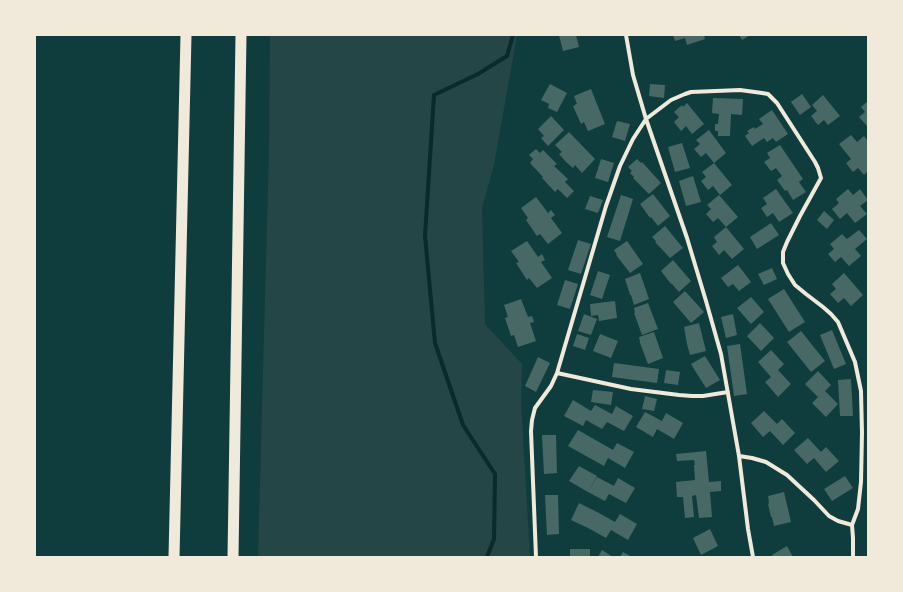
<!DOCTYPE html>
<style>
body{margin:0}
#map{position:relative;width:903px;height:592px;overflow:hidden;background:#0f3d3e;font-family:"Roboto Condensed",sans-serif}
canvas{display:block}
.frame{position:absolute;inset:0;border:36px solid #f1e9da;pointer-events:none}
</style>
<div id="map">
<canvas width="903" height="592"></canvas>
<div class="frame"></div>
</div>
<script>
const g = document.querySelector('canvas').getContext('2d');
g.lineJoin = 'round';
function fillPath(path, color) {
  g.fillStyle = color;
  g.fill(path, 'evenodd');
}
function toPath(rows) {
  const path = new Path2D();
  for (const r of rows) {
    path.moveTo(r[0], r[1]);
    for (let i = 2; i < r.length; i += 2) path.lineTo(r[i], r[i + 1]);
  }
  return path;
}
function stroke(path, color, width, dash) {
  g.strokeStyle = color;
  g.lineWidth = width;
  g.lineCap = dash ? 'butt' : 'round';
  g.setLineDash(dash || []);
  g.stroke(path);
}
fillPath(toPath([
 [270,35,517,35,494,165,482,208,485,324,522,364,521,402,530,557,258,557,269,149]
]), '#244646');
stroke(toPath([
 [487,557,494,539,495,474,463,425,435,343,425,236,434,95,478,74,507,56,513,35]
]), '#0a2a2b', 4);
fillPath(toPath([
 [559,35,576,35,579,47,563,51],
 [673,35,704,35,705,39,687,45,685,38,675,41],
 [739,35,750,35,742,40],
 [550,84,567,93,557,112,548,108,549,104,541,100],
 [650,84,665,85,664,98,649,96],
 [591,89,605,124,588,131,584,122,581,124,573,106,577,104,574,96],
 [802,94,811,107,800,115,791,102],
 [823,95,840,116,828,125,824,120,818,125,811,116,817,111,812,105],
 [713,98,743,99,742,115,731,114,730,136,718,136,718,131,715,131,715,124,718,124,719,114,712,113],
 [868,101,868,125,867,126,859,117,865,112,861,107],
 [687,103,704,124,692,134,686,126,681,131,674,122,679,117,674,112,682,105,683,107],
 [772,110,788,134,776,142,773,138,767,142,764,138,752,146,745,136,749,133,747,131,754,127,755,129,763,124,759,119],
 [551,116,564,130,548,146,541,138,544,136,538,129],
 [617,121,630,124,625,141,612,137],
 [709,130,726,153,714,163,706,153,701,157,694,149,700,144,696,140],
 [569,132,595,159,582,173,575,165,573,168,566,162,559,154,562,152,555,145],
 [851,135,857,142,864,136,868,141,868,171,864,175,858,168,853,172,846,163,851,159,839,144],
 [682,143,690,168,675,172,668,147],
 [780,145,803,179,799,182,806,192,793,200,787,190,785,191,777,180,782,176,776,168,771,171,764,162,770,158,767,153],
 [536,149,540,153,543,150,557,164,554,166,568,179,565,182,574,191,567,198,558,189,555,192,542,178,543,177,530,163,533,159,529,155],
 [601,159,614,163,608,182,595,178],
 [637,159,641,163,642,162,661,183,649,194,633,178,634,177,630,173,632,171,628,167],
 [714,163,732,185,720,195,713,186,708,190,701,181,706,177,702,172],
 [693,176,701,202,686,206,679,181],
 [776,189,793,213,779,222,773,213,767,217,761,208,767,204,763,198],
 [848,189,853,195,860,189,868,200,860,206,867,214,855,223,847,213,840,219,832,209,839,203,836,199],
 [653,194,670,216,658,226,651,217,650,218,640,204],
 [621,195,633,199,620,241,607,237],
 [719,195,738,217,726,227,718,218,713,222,706,214,711,209,707,205],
 [590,196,603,200,598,213,585,209],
 [536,197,548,213,551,210,555,215,551,218,562,233,548,244,540,234,537,236,526,220,528,218,521,208],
 [824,211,834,220,827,229,817,220],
 [771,223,779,235,757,249,750,237],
 [665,226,683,248,670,258,655,242,656,241,652,237],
 [726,227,744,249,732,259,724,250,719,255,712,246,717,242,714,237],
 [859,230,867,239,855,249,861,256,849,266,841,257,835,262,828,254,834,249,830,244,842,234,847,239],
 [578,240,591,244,581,274,568,270],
 [527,241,538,257,542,254,545,260,541,262,552,278,537,288,529,278,527,280,516,263,519,262,511,251],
 [627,241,643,264,630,273,616,255,617,255,614,250],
 [673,260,691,281,679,292,672,284,671,284,661,271],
 [738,265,751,282,739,291,733,284,728,287,721,278],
 [772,268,777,279,764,285,758,274],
 [598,271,610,275,602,299,590,295],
 [640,273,649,299,634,305,631,295,630,295,625,279],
 [844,273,863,295,851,306,844,298,838,303,830,294,836,289,832,284],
 [565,280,578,284,570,309,557,305],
 [784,289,805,322,789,332,768,299],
 [685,291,704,312,691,323,673,302],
 [751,297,764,312,751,324,737,308],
 [521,299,528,317,532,316,534,322,530,323,536,341,518,347,514,335,511,336,505,318,508,317,504,305],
 [615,301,617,318,599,321,598,315,591,316,590,304],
 [648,303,658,329,642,335,634,313,635,313,634,308],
 [584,314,597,319,591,335,578,331],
 [733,314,737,335,726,338,721,317],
 [699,323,706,351,690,355,687,344,684,327],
 [760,323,774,338,761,351,747,336],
 [832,330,846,364,834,369,820,335],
 [801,331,825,361,811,372,787,342],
 [654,332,663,358,648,364,640,343,640,342,639,337],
 [577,334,589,338,585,350,573,346],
 [600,334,618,341,611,358,593,351],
 [740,344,747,394,734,396,727,346],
 [771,350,784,364,778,370,791,384,778,397,765,382,771,377,758,362],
 [705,356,720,380,706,388,694,369,691,364],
 [538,357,550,363,536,392,525,386],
 [614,363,659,369,657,383,612,377],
 [666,370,680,372,678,385,664,383],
 [818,371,831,385,825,391,838,404,826,417,812,403,818,397,805,384],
 [851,379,853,416,840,416,838,380],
 [593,390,613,392,611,405,591,402],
 [645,396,657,399,654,411,642,409],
 [573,400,591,411,595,405,612,414,616,406,633,416,624,431,607,422,602,429,586,420,583,426,564,416],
 [764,411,777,424,782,419,795,433,783,445,770,431,763,437,751,423],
 [645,412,662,421,666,413,683,423,674,439,657,429,653,437,636,427],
 [578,430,613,450,617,443,634,452,625,468,608,458,604,466,568,446],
 [542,435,556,435,557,473,544,474],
 [808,438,821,452,826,447,839,461,826,472,814,458,807,464,794,450],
 [706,451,709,482,721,481,721,491,710,492,712,517,699,518,696,495,692,496,694,517,685,518,683,497,677,497,676,482,695,480,694,465,695,465,694,460,677,461,676,454],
 [579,466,597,476,588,492,569,481],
 [845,476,853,488,832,501,824,489],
 [597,477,614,486,618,478,635,488,626,503,609,494,605,501,588,492],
 [784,492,791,522,774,526,772,517,771,517,768,504,769,503,768,496],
 [545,495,558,495,559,534,547,535],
 [579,503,599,513,615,522,620,514,637,524,628,540,611,530,606,538,590,529,571,520],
 [710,529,718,546,701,555,693,538],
 [787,546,793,557,773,557,772,555],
 [570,549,590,549,590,557,570,557],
 [602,550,613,557,598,557],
 [623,552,632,557,620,557]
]), '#486865');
stroke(toPath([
 [626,35,633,75,646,119,687,238,706,301,721,354,739,456,748,529,753,557],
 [557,373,631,389,679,395,692,396,703,396,728,392],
 [739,456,752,458,766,462,787,475,814,500,829,516,838,521,852,525],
 [536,557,531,431,532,420,535,408,551,386,557,373,606,206,620,166,633,139,646,119,671,100,685,94,691,92,740,90,762,93,768,94,777,103,815,162,818,168,821,178,800,216,787,242,783,252,783,263,788,274,795,285,806,294,823,307,831,314,838,322,855,362,861,391,862,433,861,482,858,509,852,525,853,538,853,557]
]), '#f1e9da', 4);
stroke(toPath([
 [174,557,186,35],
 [233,557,241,35]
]), '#f1e9da', 11);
</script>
